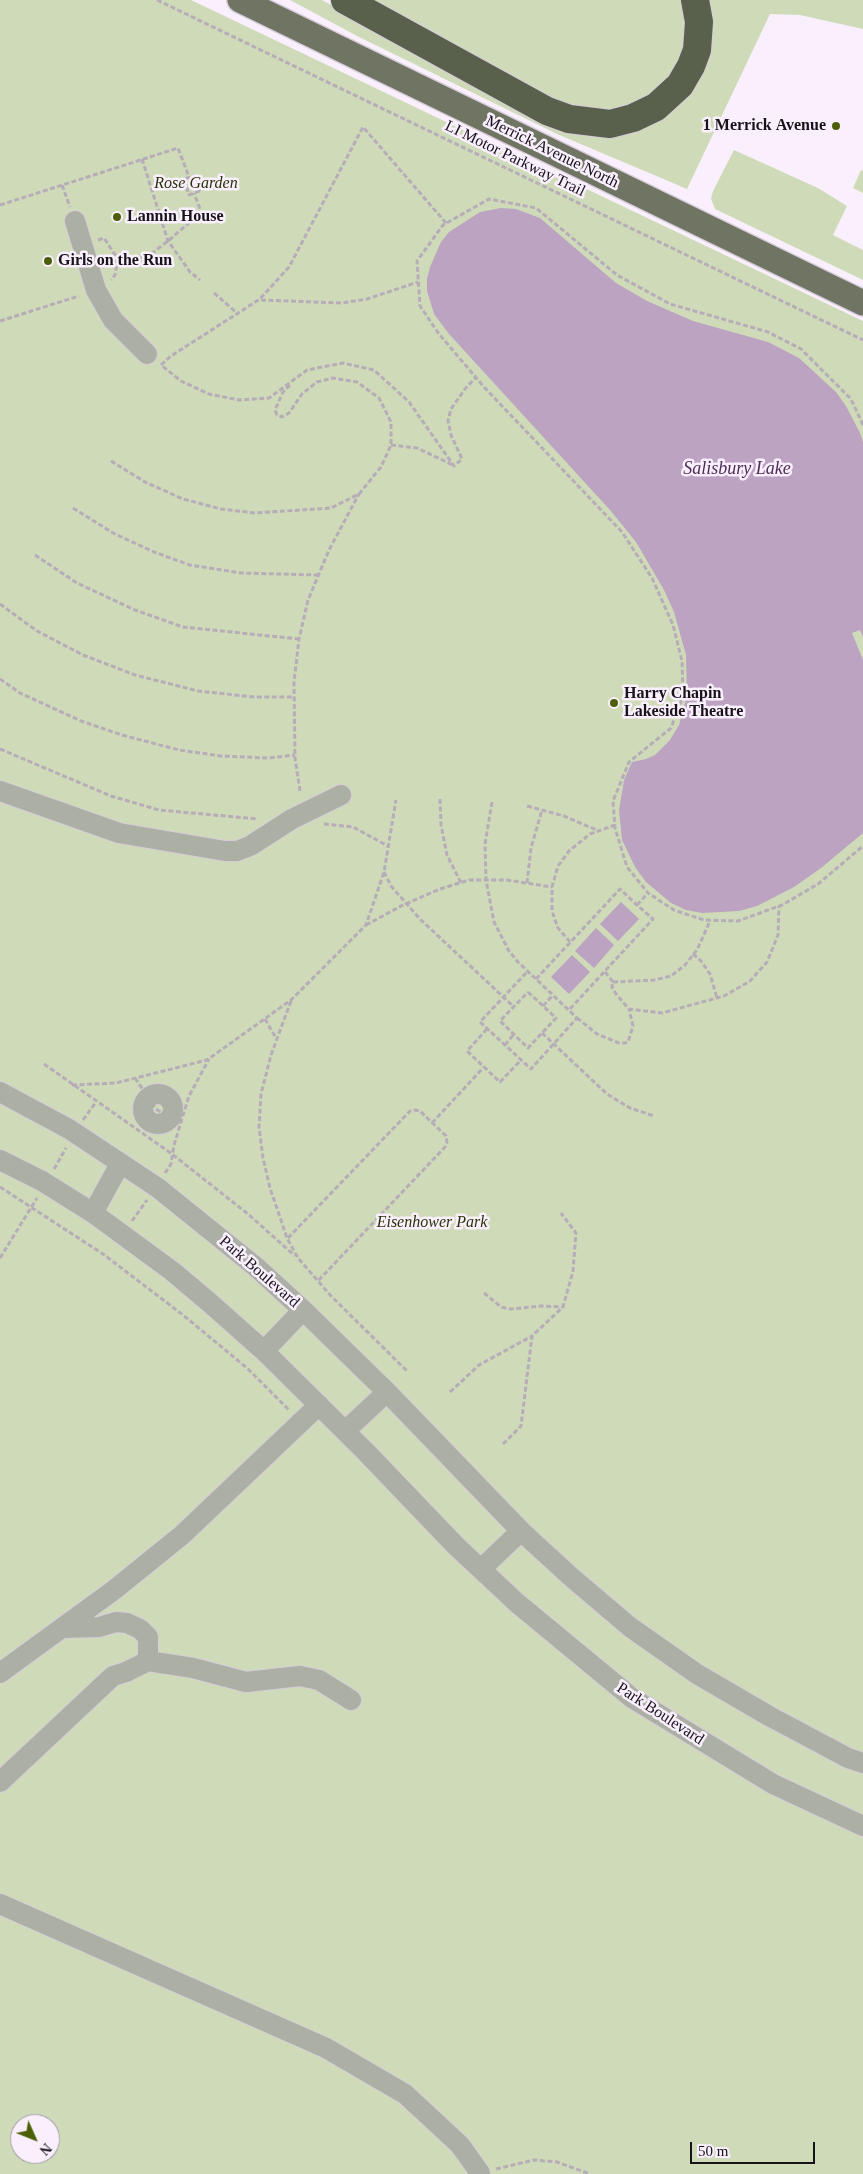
<!DOCTYPE html>
<style>
body{margin:0}
#map{position:relative;width:863px;height:2174px;overflow:hidden;background:#faf0fd;font-family:"Times New Roman",serif}
canvas{display:block}
.north{position:absolute;left:10px;top:2114px;width:50px;height:50px;box-sizing:border-box;background:#faf0fd;border:1px solid #a097a2;border-radius:50%;rotate:134deg;font-size:14px;font-weight:700;line-height:20px;text-align:center;color:#181219}
.north::after{content:'';display:block;margin:auto;width:18px;height:22px;background:#4c5f06;clip-path:polygon(50% 0,100% 100%,50% 72%,0 100%)}
.scale{position:absolute;left:690px;top:2142px;width:125px;height:22px;box-sizing:border-box;border:2px solid #181219;border-top:0;padding-left:6px;font-size:15px;line-height:18px;white-space:nowrap;color:#181219;-webkit-text-stroke:4px #faf0fd;paint-order:stroke}
</style>
<div id="map">
<canvas width="863" height="2174"></canvas>
<div class="north">N</div>
<div class="scale">50 m</div>
</div>
<script>
const g = document.querySelector('canvas').getContext('2d');
g.lineJoin = 'round';
function fillPath(path, color) {
  g.fillStyle = color;
  g.fill(path, 'evenodd');
}
function toPath(rows) {
  const path = new Path2D();
  for (const r of rows) {
    if (r.length === 3) {
      path.moveTo(r[0] + r[2], r[1]);
      path.arc(r[0], r[1], r[2], 0, 2 * Math.PI);
      continue;
    }
    path.moveTo(r[0], r[1]);
    for (let i = 2; i < r.length; i += 2) path.lineTo(r[i], r[i + 1]);
  }
  return path;
}
function stroke(path, color, width, dash) {
  g.strokeStyle = color;
  g.lineWidth = width;
  g.lineCap = dash ? 'butt' : 'round';
  g.setLineDash(dash || []);
  g.stroke(path);
}
function label(font, color, halo, rows, align = 'center') {
  g.font = font + ' "Times New Roman",serif';
  g.lineWidth = 5;
  g.setLineDash([]);
  g.textBaseline = 'middle';
  g.strokeStyle = halo;
  g.fillStyle = color;
  for (const [text, x, y, turn = 0] of rows) {
    g.save();
    g.translate(x, y);
    g.rotate((+turn || 0) * Math.PI / 180);
    g.textAlign = isNaN(turn) ? turn : align;
    if (halo) g.strokeText(text, 0, 0);
    g.fillText(text, 0, 0);
    g.restore();
  }
}
fillPath(toPath([
 [0,0,191,0,863,321,863,2174,0,2174],
 [20,2124,50,2124,50,2154,20,2154],
 [290,0,322,0,559,131,589,136,644,129,686,99,703,69,713,32,708,0,863,0,863,29,800,15,770,14,687,189,557,134,359,37],
 [362,0,686,0,690,10,679,72,630,112,565,111],
 [734,150,818,188,847,206,833,235,863,250,863,280,715,209,711,199,713,191],
 [861,170,863,171,863,193,853,188]
]), '#cfdbb8');
fillPath(toPath([
 [501,208,516,209,540,218,616,283,647,301,693,321,768,342,799,358,836,392,846,406,860,433,863,442,863,637,860,630,852,633,863,660,863,833,821,868,794,887,757,906,739,911,702,913,686,910,671,903,646,882,635,867,622,840,619,810,624,780,632,762,646,759,655,755,670,740,679,725,687,696,686,655,674,612,664,590,636,542,610,510,449,334,434,314,427,291,427,279,430,267,441,242,449,232,480,212],
 [621,902,639,919,618,941,600,924],
 [596,928,614,945,594,968,575,951],
 [572,955,590,972,569,994,551,977]
]), '#bca3c2');
const minor = toPath([
 [75,221,96,290,113,320,147,354],
 [0,791,119,833,225,851,237,851,250,846,292,819,341,795],
 [0,1092,69,1129,158,1188,256,1267,303,1310,387,1392,521,1531,570,1576,630,1627,697,1674,769,1716,848,1758,863,1763],
 [158,1109,15],
 [0,1160,42,1181,93,1213,172,1271,210,1303,264,1351,365,1451,456,1546,517,1603,632,1698,773,1784,863,1826],
 [93,1213,120,1164],
 [264,1351,303,1310],
 [345,1431,387,1392],
 [481,1569,521,1531],
 [148,1661,193,1668,246,1682,300,1676,319,1680,351,1700],
 [0,1673,114,1590,182,1535,319,1405],
 [0,1782,113,1676,126,1672,148,1661,148,1637,140,1629,127,1623,116,1622,99,1627,62,1628],
 [0,1904,326,2048,405,2094,460,2145,480,2173,480,2174]
]);
const major = toPath([
 [240,0,863,303]
]);
const highway = toPath([
 [345,0,547,111,569,119,610,124,633,118,656,107,680,85,691,66,697,50,699,22,695,0]
]);
stroke(minor, '#d6ccd9', 22);
stroke(major, '#d6ccd9', 28);
stroke(highway, '#d6ccd9', 30);
stroke(toPath([
 [157,0,863,340],
 [142,159,168,241,190,272,200,280],
 [194,176,199,191,189,195,184,179,194,176],
 [62,185,70,207],
 [0,205,178,148,189,177],
 [446,223,363,127,289,267,260,299,171,356,161,365,181,381,209,394,239,400,269,398,307,370,343,363,374,370,409,402,454,466,462,459,451,435,448,421,451,409,465,389,476,377],
 [98,240,104,238,115,255,117,264,115,275,111,280],
 [115,255,124,258,140,258,151,254,168,241,198,215,200,209,194,193],
 [214,293,237,313],
 [261,300,342,303,367,299,418,282],
 [0,321,79,296],
 [863,425,851,399,801,349,768,332,670,304,617,275,536,208,489,199,443,225,417,261,420,306,439,334,484,387,622,532,652,578,673,625,682,661,683,696,671,728,629,762,613,801,615,828,627,867,648,893,674,910,704,920,738,921,782,905,818,884,863,846],
 [391,445,417,448,453,465],
 [111,461,145,482,183,499,221,509,255,513,331,508,359,494,381,467,391,445,391,422,379,398,357,382,333,378,317,382,302,394,289,413,282,417,277,415,275,410,283,392,290,385],
 [73,508,113,533,154,552,190,565,241,573,318,575],
 [35,555,77,583,135,610,183,627,299,639],
 [0,604,37,631,83,655,135,675,198,691,254,697,294,697],
 [0,679,20,693,81,721,122,735,179,750,221,756,268,758,295,755],
 [0,749,111,796,159,810,258,819],
 [300,791,295,758,294,682,299,639,308,600,329,550,359,494],
 [440,799,441,825,447,855,461,883],
 [492,802,485,844,486,880,494,922,509,951,518,962,577,1018,531,1069,480,1022,527,972],
 [527,806,564,816,599,831],
 [324,824,353,827,388,846],
 [384,872,391,886,420,919,514,1007],
 [527,883,531,848,542,810],
 [637,905,648,893],
 [366,925,403,905,440,889,469,880,507,880,552,887],
 [570,942,558,928,552,911,552,887,558,866,569,851,590,834,615,825],
 [693,954,701,961,710,974,717,998],
 [605,972,613,982,612,987,616,994,629,1009,662,1013,724,996,750,981,767,962,778,935,779,906],
 [536,979,620,889,637,905,653,919,569,1010],
 [613,982,654,980,671,976,685,965,697,950,710,921],
 [528,992,556,1018,528,1048,500,1021,528,992],
 [291,1001,271,1055,261,1094,259,1127,263,1158,270,1188,287,1238,298,1258,331,1296,408,1372],
 [543,1006,553,995],
 [577,1018,597,1034,619,1043,625,1043,628,1042,633,1026,629,1009],
 [265,1019,277,1040],
 [487,1029,467,1051,500,1082,521,1060],
 [542,1033,607,1094,630,1108,654,1116],
 [505,1045,514,1034],
 [44,1064,172,1154,248,1214,295,1256],
 [135,1078,156,1109,180,1124],
 [72,1085,116,1083,207,1060,291,1000,366,925,384,872,396,800],
 [83,1120,96,1102],
 [432,1123,484,1067],
 [54,1169,66,1148],
 [165,1173,171,1164,174,1145,189,1096,209,1059],
 [0,1187,103,1254,183,1315,247,1368,290,1411],
 [132,1221,147,1200],
 [288,1238,410,1111,415,1110,420,1111,446,1136,447,1142,445,1147,317,1282],
 [0,1258,37,1198],
 [484,1293,501,1307,510,1309,542,1306,562,1307],
 [450,1392,479,1365,532,1336],
 [503,1444,521,1426,532,1336,563,1307,573,1271,576,1233,561,1213],
 [496,2169,534,2160,557,2162,590,2174]
]), '#b6adb8', 3, [5, 2.5]);
stroke(minor, '#abafa4', 20);
stroke(major, '#6f7562', 25);
stroke(highway, '#59604b', 28);
for (const [x, y, r, color] of [
 [836,126,5,"#4c5f06"],
 [117,217,5,"#4c5f06"],
 [48,261,5,"#4c5f06"],
 [614,703,5,"#4c5f06"]
]) {
  const dot = new Path2D();
  dot.arc(x, y, r, 0, 2 * Math.PI);
  g.fillStyle = color;
  g.fill(dot);
  stroke(dot, '#faf0fd', 2);
}
label('bold 16px', '#181219', '#faf0fd', [
 ["1 Merrick Avenue",826,126,"right"],
 ["Lannin House",127,217],
 ["Girls on the Run",58,261],
 ["Harry Chapin",624,694],
 ["Lakeside Theatre",624,712]
], 'left');
label('16px', '#181219', '#faf0fd', [
 ["Merrick Avenue North",552,152,26],
 ["LI Motor Parkway Trail",515,159,26],
 ["Park Boulevard",259,1272,41],
 ["Park Boulevard",660,1714,33]
]);
label('italic 16px', '#283206', '#faf0fd', [
 ["Rose Garden",196,184],
 ["Eisenhower Park",432,1223]
]);
label('italic 18px', '#4e2d57', '#faf0fd', [
 ["Salisbury Lake",737,469]
]);
</script>
